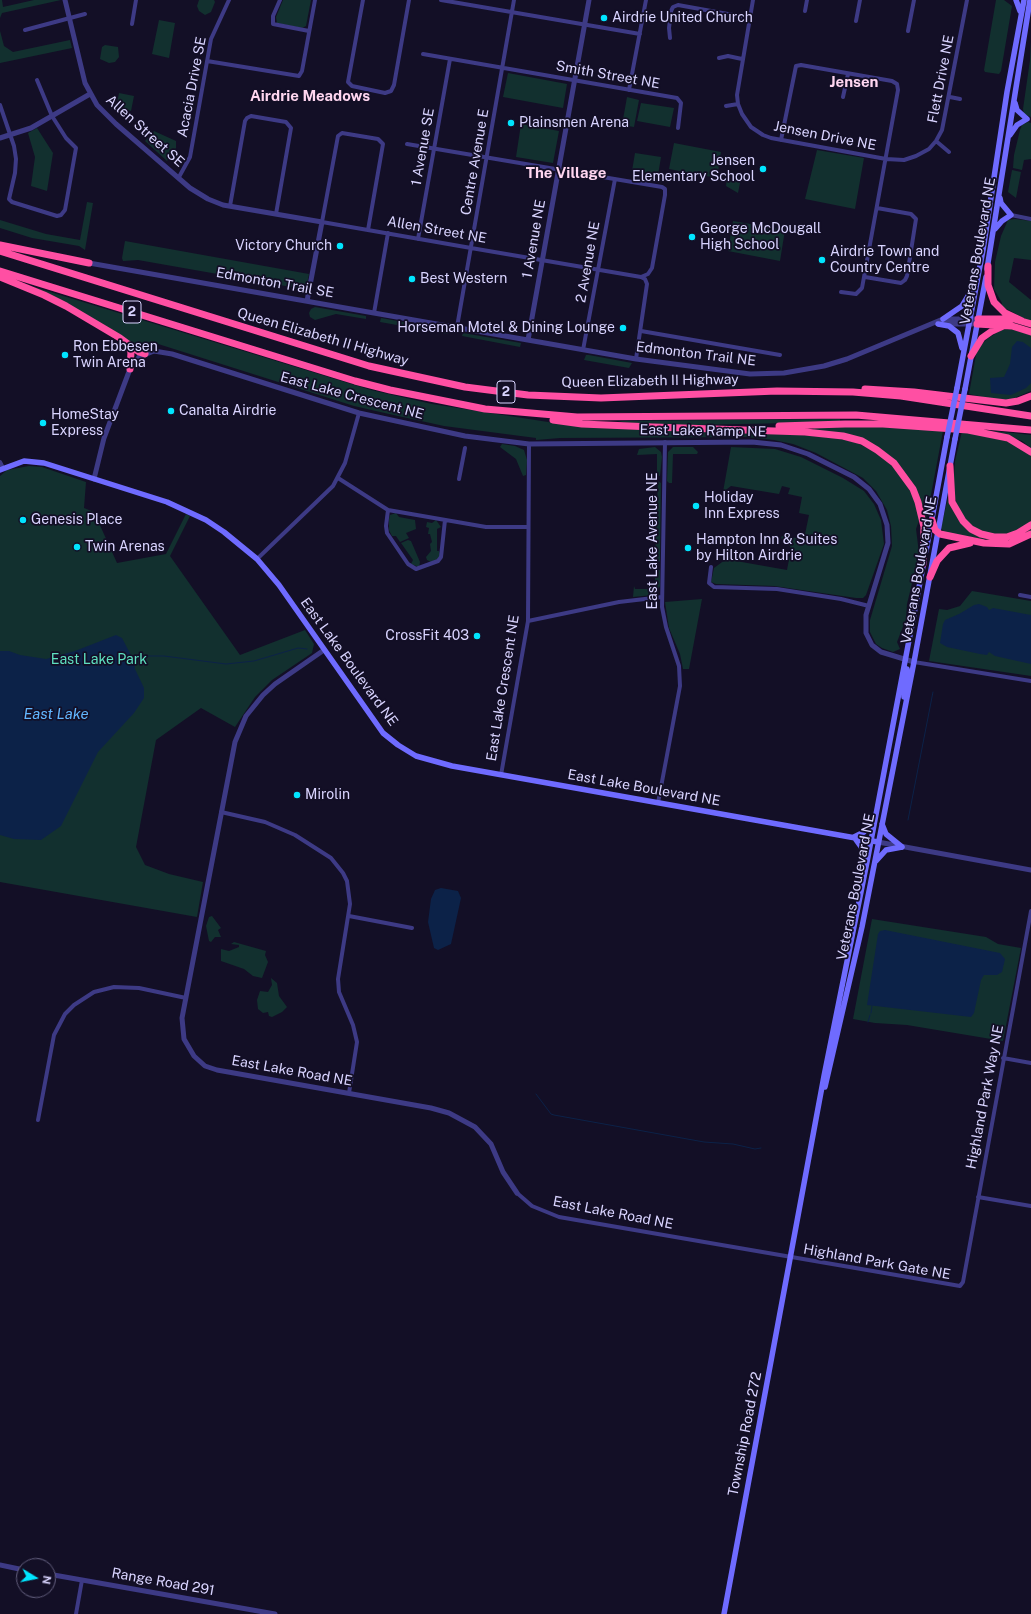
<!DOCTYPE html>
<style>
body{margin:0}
#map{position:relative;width:1031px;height:1614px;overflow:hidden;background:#130f26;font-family:"Public Sans",sans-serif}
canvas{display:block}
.north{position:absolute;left:16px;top:1558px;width:40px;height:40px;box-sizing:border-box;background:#130f26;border:1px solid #625e7d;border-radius:50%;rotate:100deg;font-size:11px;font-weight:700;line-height:16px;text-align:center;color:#d9d4ff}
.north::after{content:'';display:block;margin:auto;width:14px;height:18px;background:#00e5ff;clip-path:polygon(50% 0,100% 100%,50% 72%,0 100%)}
</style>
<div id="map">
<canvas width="1031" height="1614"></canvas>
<div class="north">N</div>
</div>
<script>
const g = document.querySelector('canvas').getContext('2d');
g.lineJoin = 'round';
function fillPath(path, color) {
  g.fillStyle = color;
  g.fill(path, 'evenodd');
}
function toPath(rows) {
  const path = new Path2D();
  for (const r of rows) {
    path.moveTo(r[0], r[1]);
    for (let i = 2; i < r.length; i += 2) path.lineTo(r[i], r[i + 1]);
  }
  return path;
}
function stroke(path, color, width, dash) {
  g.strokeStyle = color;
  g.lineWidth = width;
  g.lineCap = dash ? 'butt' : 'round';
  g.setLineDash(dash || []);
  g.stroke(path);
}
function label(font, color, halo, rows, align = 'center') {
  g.font = font + ' "Public Sans",sans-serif';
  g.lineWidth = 3.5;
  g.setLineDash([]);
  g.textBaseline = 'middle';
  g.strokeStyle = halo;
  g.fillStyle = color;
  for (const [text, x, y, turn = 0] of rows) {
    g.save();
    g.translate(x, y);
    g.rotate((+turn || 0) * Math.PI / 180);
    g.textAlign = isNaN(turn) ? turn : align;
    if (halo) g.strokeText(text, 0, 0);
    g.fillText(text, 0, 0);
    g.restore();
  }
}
fillPath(toPath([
 [0,0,2,0,3,7,34,0,61,0,2,13,0,18],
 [199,0,214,0,215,2,211,12,205,15,199,11,197,6],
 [283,0,311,0,306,26,302,28,277,23,276,17],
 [996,0,1004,0,1012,6,1001,71,999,74,985,72,984,70],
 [159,20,175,23,169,58,152,54],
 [0,31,4,46,13,52,70,40,72,48,0,63],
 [1031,41,1031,117,1024,114,1023,109,1030,60],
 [105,45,118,47,119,57,115,62,109,63,100,59,102,47],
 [508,73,567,84,563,108,503,97],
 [119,93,134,96,131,111,116,108],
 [627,97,639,100,634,127,622,125],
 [641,103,674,108,670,127,637,121],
 [1028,122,1031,123,1031,159,1024,160,1022,170,1013,168,1014,155,1020,130,1022,125],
 [521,124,559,131,553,163,516,157],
 [37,128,53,153,47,191,31,186,35,157,28,133],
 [154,131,176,141,176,148,167,161,145,141],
 [674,143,721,152,717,178,669,169],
 [817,150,864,158,855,209,805,199],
 [635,153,661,157,658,175,632,171],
 [1012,170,1021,172,1016,198,1008,192],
 [732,176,741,178,738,193,726,186,727,178,731,178],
 [87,202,93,203,85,250,79,246,32,238,0,228,0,220,46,234,80,240],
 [1015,219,1031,221,1031,260,1014,258,1009,282,1031,300,1031,322,1001,306,1002,303,994,289,995,262,1001,236,1008,220],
 [733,221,785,230,780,261,728,251],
 [125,241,309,274,306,289,301,294,297,288,138,260,123,261,122,258],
 [34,287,371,390,432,404,561,424,800,435,836,438,857,443,875,452,889,462,901,476,912,494,920,518,916,529,919,553,916,567,907,604,906,619,897,642,900,649,893,652,882,648,876,644,870,632,870,620,892,546,891,526,887,510,876,491,863,478,816,453,793,444,774,440,746,437,560,438,536,440,536,438,444,426,389,414,354,406,155,343,145,345,138,348,77,309],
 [315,307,366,316,366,319,336,314,315,320,310,317,309,313,311,309],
 [381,318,448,330,448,334,380,322],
 [1010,329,1031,335,1031,391,1012,399,997,400,969,394,977,349,987,339,1001,330],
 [463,333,521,343,520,347,462,336],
 [586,355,589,355,632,363,629,368,584,360],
 [840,419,840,422,691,425,627,423,618,421],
 [813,427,891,427,943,431,927,516,925,517,914,485,906,474,899,464,880,448,814,430],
 [962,431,1014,443,1031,455,1031,522,1014,532,1002,535,986,533,975,528,964,519,957,507,953,489,955,461],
 [994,431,1031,435,1031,448,1022,441],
 [502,444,515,446,524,450,527,460,526,475,523,476,516,459,500,447],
 [655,447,661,452,662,457,660,476,657,475,657,454,637,455,639,449],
 [673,447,693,447,698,452,697,454,673,454,672,483,669,483,667,481,668,452],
 [731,447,775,449,801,457,843,478,864,491,874,504,881,520,884,544,866,595,863,598,856,598,774,586,716,584,711,582,714,568,729,557,736,558,736,561,787,570,791,549,790,546,781,538,782,536,804,539,809,515,799,513,802,497,788,494,790,488,782,486,779,494,731,486,723,492],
 [29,466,42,467,86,482,84,508,94,512,117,563,166,554,186,514,190,516,170,556,240,655,305,630,314,644,312,653,272,680,255,697,235,727,201,708,156,740,136,847,145,865,169,874,203,882,197,917,0,882,0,476,7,470],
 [658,481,661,483,660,561,657,563,655,561],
 [949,493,949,502,960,522,993,539,1024,534,1031,528,1031,531,1014,540,1003,542,945,533,941,528],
 [396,513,399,517,415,520,416,529,406,533,409,538,400,542,396,536,392,536,389,530,389,519,390,515],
 [436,520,441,527,437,529,437,551,439,551,440,555,438,559,431,562,427,560,426,557,431,551,430,544,432,542,430,534,428,534,429,528,426,527,427,522,432,523],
 [408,540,411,541,420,562,419,567,411,564,413,560,401,543],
 [655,569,660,570,660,586,657,592,653,595,633,597,634,586,635,589,650,589,651,586,655,586],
 [972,591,1031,601,1031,676,929,661,939,609,947,610,960,606],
 [702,599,689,669,683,669,680,654,669,628,665,602],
 [212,916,221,928,218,930,221,937,215,937,211,942,209,941,206,926,209,917],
 [872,919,986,937,998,944,1021,948,1003,1041,907,1025,875,1023,853,1019],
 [234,942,266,951,265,955,268,962,262,978,253,976,244,969,221,961,221,949,229,951,239,947,239,945,231,944],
 [271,978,277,983,279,996,287,1007,282,1012,272,1017,269,1016,268,1012,263,1013,258,1009,257,1000,260,991,268,992,272,985]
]), '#12302f');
fillPath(toPath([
 [1017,341,1023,342,1031,348,1031,383,1026,388,1011,395,991,393,990,378,1004,377,1010,364,1012,347],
 [979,604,987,607,989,610,993,608,1031,615,1031,664,995,656,989,652,987,655,980,654,947,647,940,643,943,624,945,620,959,614,974,605],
 [116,635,122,638,134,661,135,669,144,688,144,698,134,713,98,752,61,826,41,840,14,839,0,835,0,651,9,651,20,655,46,659,75,651],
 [441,888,458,891,461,898,451,944,438,950,434,948,428,922,431,899,435,890],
 [885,930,1000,953,1005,959,1002,972,997,975,984,975,981,980,974,1013,971,1017,867,1005,878,934,880,931]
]), '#0c2248');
stroke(toPath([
 [133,658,141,656,164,656,226,664,254,661,298,648,307,649],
 [908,820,933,692],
 [871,1013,872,1006],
 [868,1022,870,1015],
 [536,1094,551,1114,554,1115,704,1142,733,1144,755,1149,761,1148]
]), '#0c2248', 1);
stroke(toPath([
 [280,0,273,16,273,24,309,31],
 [363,0,348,82,352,86,385,93,391,91,394,85,409,0],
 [441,0,640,34],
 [753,0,737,95,738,104,742,114,751,127,763,135,771,138,886,159,904,160,916,156,929,149,936,141,942,130,967,0],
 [805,11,807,0],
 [856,21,860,0],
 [132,24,136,0],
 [25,30,85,14],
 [908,31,914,0],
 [670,38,669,28,671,11,673,7,678,5,750,18],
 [423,54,677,98,681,103,678,128],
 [719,58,728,56,742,59],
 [207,61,299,76,302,71,315,0],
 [629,90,646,0],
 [843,97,848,74],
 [950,97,960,99],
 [0,105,14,146,16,159,15,173,9,199,12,202,57,216,61,215,65,210,76,148,66,138,52,116,37,80],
 [726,106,738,104],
 [781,140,796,66,801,65,892,81,897,84,898,90,862,288,856,294,841,292],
 [936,141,949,152],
 [407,144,662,187,665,189,665,195,652,268,648,274,641,277],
 [179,177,190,157,211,39,229,0],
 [230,206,245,121,247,118,251,116,286,122,291,128,276,214],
 [1011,215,1031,219],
 [368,230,383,144,378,139,342,133,338,136,322,222,471,248,641,277,645,279,647,284,636,359],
 [418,239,450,59],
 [865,277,901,283,905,280,907,276,916,219,911,214,877,208],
 [374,313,388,233],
 [457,327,514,0],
 [641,331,780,355],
 [583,350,615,179],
 [0,462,3,468],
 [338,478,388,510,486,527,528,527],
 [459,479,465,448],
 [388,510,386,526,387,533,408,564,416,569,438,561,441,557,445,520],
 [257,559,333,486,345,463,359,413],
 [711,567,709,583,714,587,777,589,841,599,869,606],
 [1020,595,1031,597],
 [528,621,619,602,662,597],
 [914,662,1031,681],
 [501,775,528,621,529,444],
 [658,803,680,686,679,666,666,627,662,607,665,442],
 [221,812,265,822,295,835,331,858,343,873,347,881,350,904,338,979,339,992,353,1025,357,1042,349,1093],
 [349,916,412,928],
 [1003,1058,1031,1063],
 [38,1120,54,1035,65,1014,74,1005,94,992,114,987,139,988,186,998],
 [517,1193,532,1206,559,1217,960,1286,963,1282,1031,911],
 [978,1197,1031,1206],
 [76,1614,82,1580]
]), '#3d3a85', 4);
stroke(toPath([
 [65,0,85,83,97,105,116,124,190,188,208,199,223,205,322,222,307,301],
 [0,138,31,128,90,94],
 [89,263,636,359,750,374,784,373,824,366,847,359,943,319,978,319],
 [942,324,977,324],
 [528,340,589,0],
 [94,479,104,438,130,369,139,357,154,351,172,354,359,413,465,436,529,444,752,442,781,445,808,454,854,477,869,489,880,504,887,525,888,543,866,615,866,633,872,645,881,652,914,662],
 [324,650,275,684,263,695,246,716,235,742,182,1018,184,1039,194,1056,205,1066,217,1070,431,1108,449,1113,475,1127,491,1144,503,1172,517,1193],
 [878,842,1031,870],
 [0,1565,24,1570],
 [48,1574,275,1614]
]), '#3d3a85', 5);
stroke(toPath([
 [1016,0,1020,11],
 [1010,135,1017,125,1027,119,1017,110,1015,103],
 [995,229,1002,221,1011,215,1001,203,1000,198],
 [987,269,1030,0],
 [943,319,962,306,973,288],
 [938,324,949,326,958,333,962,348],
 [957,388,983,250,1007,92,1024,0],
 [965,389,986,277],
 [0,470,24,461,44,463,167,502,206,520,224,532,257,559,279,585,383,733,398,745,416,756,452,766,878,842],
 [926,551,947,437],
 [904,697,907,669],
 [882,824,886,834,902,847],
 [854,837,864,832,874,817],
 [854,837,864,851,866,859],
 [876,861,886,850,902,847],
 [825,1087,862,927,914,662,955,439],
 [724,1614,824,1076,867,862,924,561]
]), '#6f6bff', 5.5);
stroke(toPath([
 [0,245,89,263],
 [0,251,369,366,465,387,528,395,601,398,777,391,853,392,901,396,1031,416],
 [988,266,988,285,994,302,1005,313,1022,321],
 [0,271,355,381,390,390,485,409,577,417,856,415,1031,430],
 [0,277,44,295,66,306,120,338,139,352,145,354],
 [978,319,1014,319,1031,324],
 [977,324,1012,326,1031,332],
 [128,345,131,352,130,369],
 [971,356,982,338,992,331,1003,326],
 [865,389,914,392,1006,403,1018,401,1031,396],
 [553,420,582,424,653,427,805,432,843,436,862,441,877,450,894,463,913,489,918,502,924,527,923,564],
 [779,426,845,424,883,424,968,430,1008,438,1031,452],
 [950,466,952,502,963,521,971,529,981,534,994,537,1007,537,1018,533,1031,525],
 [932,520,935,530,940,534,984,543,1009,544,1031,534],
 [930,577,937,561,949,548,970,543]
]), '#ff4fa3', 7);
stroke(toPath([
 [947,437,957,388],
 [955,439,965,389]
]), '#6f6bff', 5.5);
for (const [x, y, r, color] of [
 [604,18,4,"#00e5ff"],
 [511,123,4,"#00e5ff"],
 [763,169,4,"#00e5ff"],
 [692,237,4,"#00e5ff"],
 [340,246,4,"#00e5ff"],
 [822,260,4,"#00e5ff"],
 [412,279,4,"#00e5ff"],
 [623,328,4,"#00e5ff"],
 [65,355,4,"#00e5ff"],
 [171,411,4,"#00e5ff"],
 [43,423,4,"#00e5ff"],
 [696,506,4,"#00e5ff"],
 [23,520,4,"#00e5ff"],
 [77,547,4,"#00e5ff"],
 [688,548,4,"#00e5ff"],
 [477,636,4,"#00e5ff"],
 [297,795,4,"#00e5ff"]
]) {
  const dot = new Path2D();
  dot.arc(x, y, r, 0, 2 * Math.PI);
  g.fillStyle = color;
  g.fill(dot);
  stroke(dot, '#130f26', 1.5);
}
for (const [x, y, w] of [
 [132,312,18],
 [506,392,18]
]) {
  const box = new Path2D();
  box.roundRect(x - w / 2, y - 11, w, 22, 3);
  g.fillStyle = '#130f26';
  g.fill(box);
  stroke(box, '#d9d4ff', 1);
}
label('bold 13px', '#d9d4ff', null, [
 ["2",132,312],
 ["2",506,392]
]);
label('14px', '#d9d4ff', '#130f26', [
 ["Airdrie United Church",612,18],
 ["Plainsmen Arena",519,123],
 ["Jensen",755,161,"right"],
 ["Elementary School",755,177,"right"],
 ["George McDougall",700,229],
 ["High School",700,245],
 ["Victory Church",332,246,"right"],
 ["Airdrie Town and",830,252],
 ["Country Centre",830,268],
 ["Best Western",420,279],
 ["Horseman Motel & Dining Lounge",615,328,"right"],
 ["Ron Ebbesen",73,347],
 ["Twin Arena",73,363],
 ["Canalta Airdrie",179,411],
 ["HomeStay",51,415],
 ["Express",51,431],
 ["Holiday",704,498],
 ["Inn Express",704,514],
 ["Genesis Place",31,520],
 ["Hampton Inn & Suites",696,540],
 ["by Hilton Airdrie",696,556],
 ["Twin Arenas",85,547],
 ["CrossFit 403",469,636,"right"],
 ["Mirolin",305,795]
], 'left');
label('14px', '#d9d4ff', '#130f26', [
 ["Smith Street NE",608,75,10],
 ["Flett Drive NE",941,79,-79],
 ["Acacia Drive SE",192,87,-79],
 ["Allen Street SE",145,131,42],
 ["Jensen Drive NE",825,136,11],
 ["1 Avenue SE",423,147,-80],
 ["Centre Avenue E",475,162,-80],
 ["Allen Street NE",437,230,10],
 ["1 Avenue NE",534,239,-80],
 ["Veterans Boulevard NE",978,251,-80],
 ["2 Avenue NE",588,262,-80],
 ["Edmonton Trail SE",275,283,10],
 ["Queen Elizabeth II Highway",323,337,16],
 ["Edmonton Trail NE",696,354,7],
 ["Queen Elizabeth II Highway",650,381,-1],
 ["East Lake Crescent NE",352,396,15],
 ["East Lake Ramp NE",703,431,1],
 ["East Lake Avenue NE",653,541,-90],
 ["Veterans Boulevard NE",919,570,-80],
 ["East Lake Boulevard NE",349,662,54],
 ["East Lake Crescent NE",503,688,-81],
 ["East Lake Boulevard NE",644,788,10],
 ["Veterans Boulevard NE",856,887,-79],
 ["East Lake Road NE",292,1071,10],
 ["Highland Park Way NE",985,1097,-79],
 ["East Lake Road NE",613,1213,11],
 ["Highland Park Gate NE",877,1262,10],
 ["Township Road 272",745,1434,-79],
 ["Range Road 291",163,1582,10]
]);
label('14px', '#5fe0c0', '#130f26', [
 ["East Lake Park",99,660]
]);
label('bold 15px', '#ffd6f0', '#130f26', [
 ["Jensen",854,82],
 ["Airdrie Meadows",310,96],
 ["The Village",566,173]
]);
label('italic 15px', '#62b6ff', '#130f26', [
 ["East Lake",56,714]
]);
</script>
